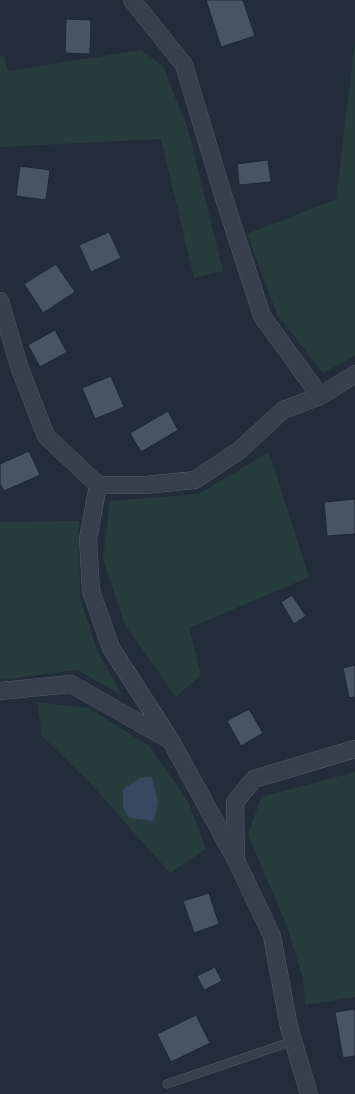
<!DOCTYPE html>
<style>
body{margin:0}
canvas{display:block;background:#222d39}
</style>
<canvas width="355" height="1094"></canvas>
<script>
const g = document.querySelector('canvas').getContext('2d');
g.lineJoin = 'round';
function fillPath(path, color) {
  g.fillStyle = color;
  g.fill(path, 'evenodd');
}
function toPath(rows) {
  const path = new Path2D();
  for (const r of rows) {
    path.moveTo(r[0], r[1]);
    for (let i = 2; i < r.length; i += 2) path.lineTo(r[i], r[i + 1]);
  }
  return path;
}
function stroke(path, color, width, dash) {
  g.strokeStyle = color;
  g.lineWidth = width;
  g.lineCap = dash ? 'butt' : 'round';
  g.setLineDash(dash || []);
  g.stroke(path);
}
fillPath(toPath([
 [355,42,355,356,323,373,277,314,247,234,336,199],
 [141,50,163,66,188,130,223,271,194,278,161,139,0,147,0,56,4,55,8,71],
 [269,452,309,577,189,628,201,675,176,697,125,625,103,559,110,501,199,494],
 [79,521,80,598,98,653,123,696,78,670,0,680,0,522],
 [37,702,88,708,149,746,188,801,206,849,170,873,91,784,42,736],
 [355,772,355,997,305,1005,303,978,286,924,248,835,261,797]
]), '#273c3d');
fillPath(toPath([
 [152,777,158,802,154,821,129,818,123,807,123,790,139,778]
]), '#364960');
const building = toPath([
 [206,0,243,0,255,36,221,47,206,0],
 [66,19,91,20,90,54,65,53,66,19],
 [268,160,271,182,239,185,237,164,268,160],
 [20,166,50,170,46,200,16,196,20,166],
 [109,232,121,258,91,272,79,245,109,232],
 [56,264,75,292,43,313,24,284,56,264],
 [55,330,67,352,40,367,28,345,55,330],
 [111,376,124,407,95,419,82,388,111,376],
 [168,411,178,430,141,452,130,433,168,411],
 [29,451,40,475,4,491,0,484,0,464,29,451],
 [355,499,355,534,327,536,324,502,355,499],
 [292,595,306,616,294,624,281,602,292,595],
 [355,665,355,697,349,698,343,668,355,665],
 [249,709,263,733,241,746,227,721,249,709],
 [209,893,219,924,194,933,183,901,209,893],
 [215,967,222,981,204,990,197,976,215,967],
 [355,1009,355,1056,343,1058,335,1012,355,1009],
 [196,1015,210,1043,171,1062,157,1034,196,1015]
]);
fillPath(building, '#495463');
stroke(building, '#1d2631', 1);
const service = toPath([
 [167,1084,293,1041]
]);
const minor = toPath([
 [132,0,184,65,224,198,262,316,320,396],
 [0,301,20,369,46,436,98,485,88,539,91,591,111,648,171,741,236,860,235,802,254,779,355,749],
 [98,485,145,485,195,480,240,450,283,410,320,396,355,374],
 [0,691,71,684,168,739],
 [236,860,272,936,289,1027,309,1094]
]);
stroke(service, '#545d68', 9);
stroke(minor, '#545d68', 18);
stroke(service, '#363f4a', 8);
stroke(minor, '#363f4a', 17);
</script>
